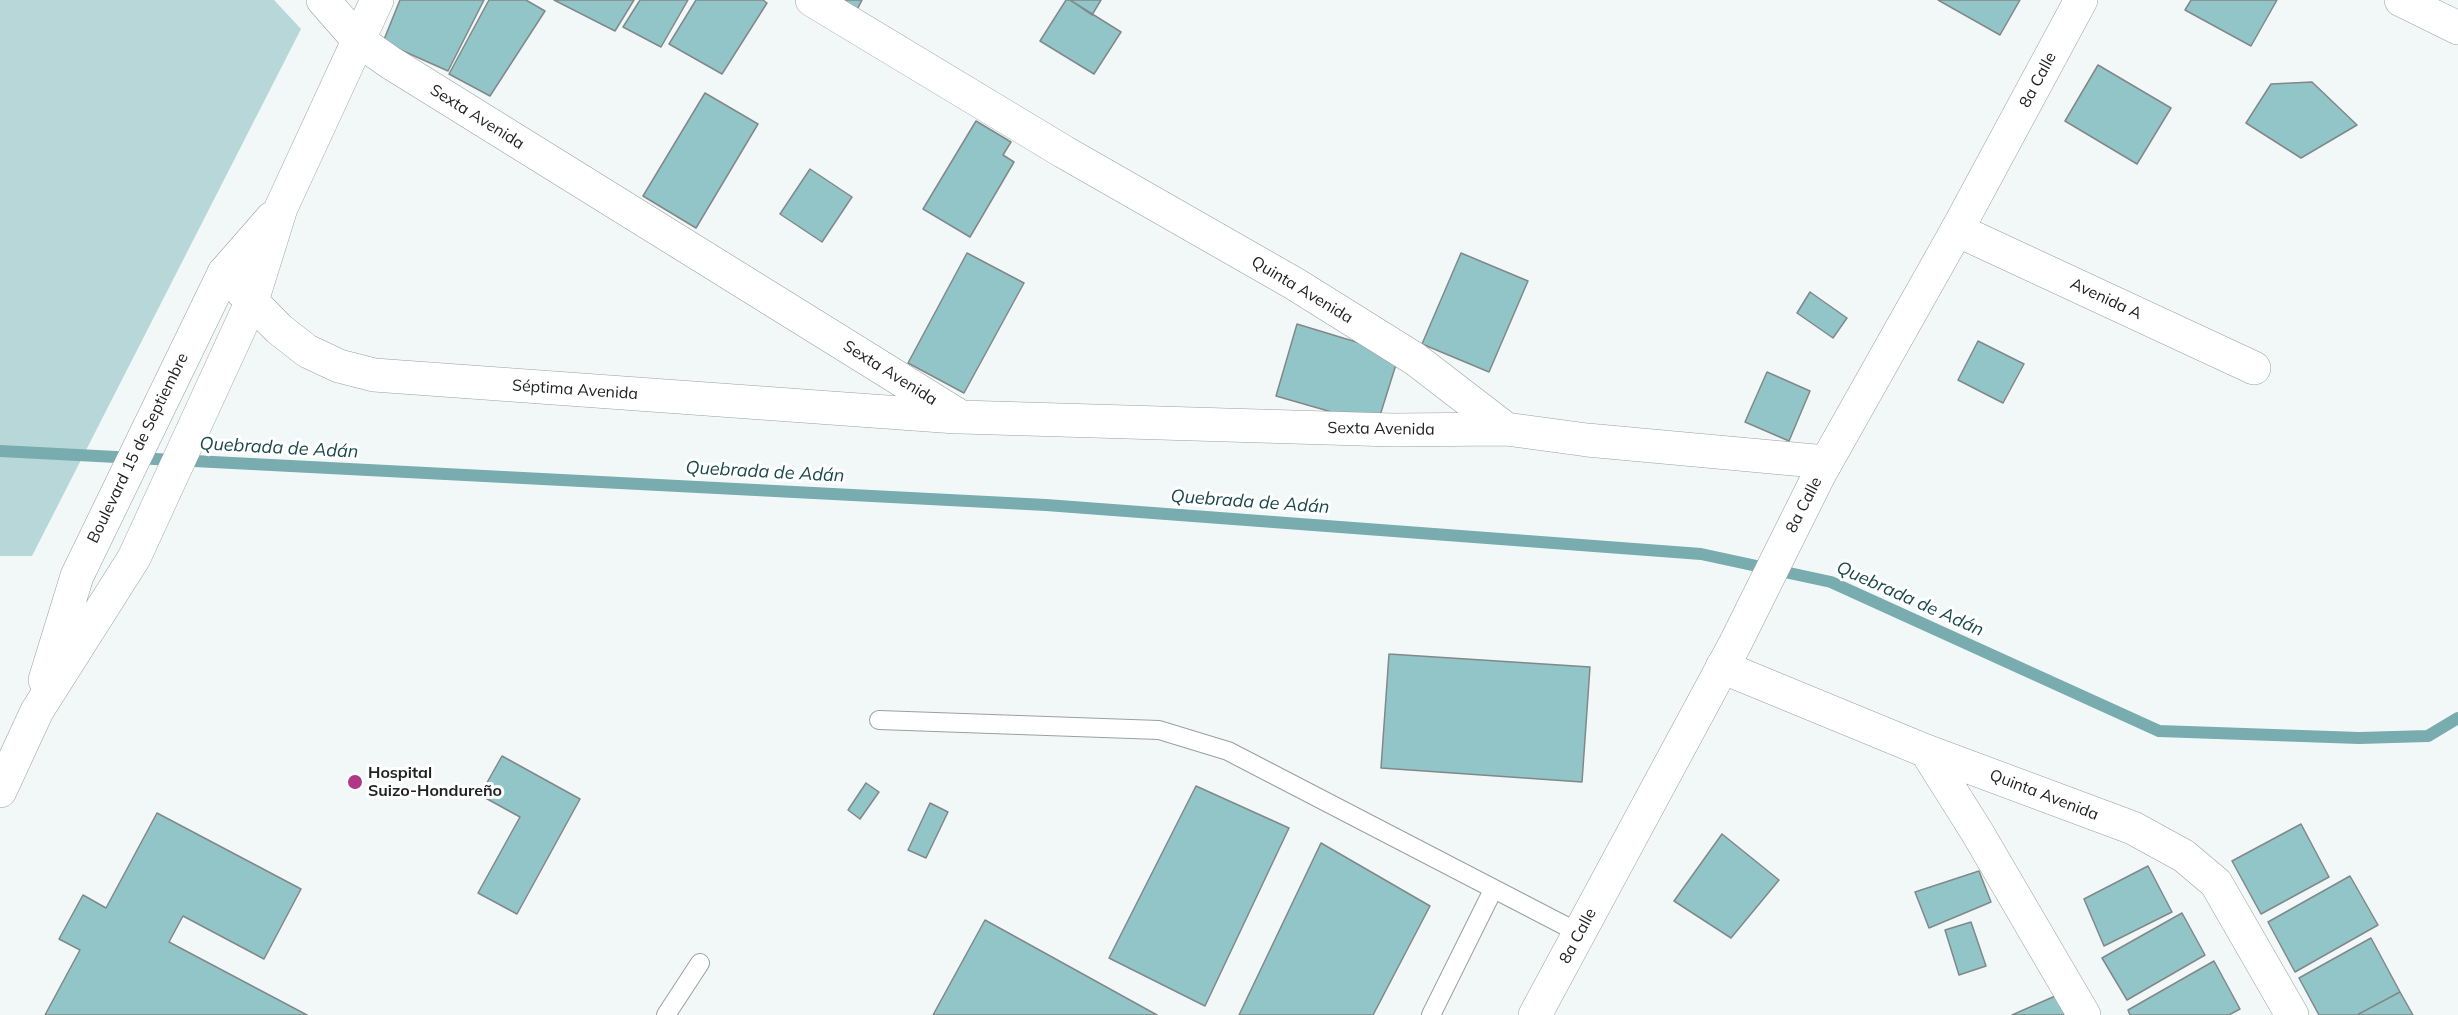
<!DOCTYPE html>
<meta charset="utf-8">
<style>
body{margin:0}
canvas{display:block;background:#f2f8f8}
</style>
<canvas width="2458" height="1015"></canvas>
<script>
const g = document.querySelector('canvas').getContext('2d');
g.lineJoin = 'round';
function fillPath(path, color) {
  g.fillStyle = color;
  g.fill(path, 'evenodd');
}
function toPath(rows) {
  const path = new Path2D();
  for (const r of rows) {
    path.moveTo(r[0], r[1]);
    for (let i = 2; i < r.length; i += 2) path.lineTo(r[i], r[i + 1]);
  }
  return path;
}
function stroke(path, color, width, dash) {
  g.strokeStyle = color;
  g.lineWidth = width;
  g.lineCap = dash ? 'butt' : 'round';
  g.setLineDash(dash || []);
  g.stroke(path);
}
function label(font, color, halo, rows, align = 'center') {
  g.font = font + ' Mulish,sans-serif';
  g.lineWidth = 6;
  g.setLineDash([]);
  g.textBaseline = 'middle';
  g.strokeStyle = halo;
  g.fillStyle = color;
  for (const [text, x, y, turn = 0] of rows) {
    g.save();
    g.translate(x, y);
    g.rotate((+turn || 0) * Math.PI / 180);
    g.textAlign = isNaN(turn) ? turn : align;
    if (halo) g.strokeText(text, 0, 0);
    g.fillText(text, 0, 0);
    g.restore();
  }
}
fillPath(toPath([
 [0,0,274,0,301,29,32,556,0,556]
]), '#b8d7d9');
stroke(toPath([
 [0,451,1046,505,1701,554,1831,582,2159,731,2359,738,2428,736,2458,718]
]), '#78acaf', 12);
const building = toPath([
 [400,0,484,0,448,71,383,42,400,0],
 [489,0,526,0,545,11,490,96,449,74,489,0],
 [554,0,634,0,615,31,554,0],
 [640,0,688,0,661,47,623,27,640,0],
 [696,0,763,0,767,3,722,74,669,44,696,0],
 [840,0,862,0,857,10,840,0],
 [1066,0,1070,0,1121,32,1094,74,1040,41,1066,0],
 [1070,0,1101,0,1092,15,1070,0],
 [1938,0,2020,0,2000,35,1938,0],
 [2191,0,2277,0,2251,46,2185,10,2191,0],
 [2098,65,2171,108,2137,164,2065,121,2098,65],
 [2312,82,2357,125,2301,158,2246,123,2271,84,2312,82],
 [705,93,758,124,696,228,643,196,705,93],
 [976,121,1011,142,1003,155,1014,162,970,237,923,209,976,121],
 [810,169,852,197,822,242,780,214,810,169],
 [967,253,1024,283,964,393,908,363,967,253],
 [1461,253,1528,281,1489,372,1422,344,1461,253],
 [1810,292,1847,318,1833,338,1797,313,1810,292],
 [1297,324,1399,355,1377,425,1276,396,1297,324],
 [1978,341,2024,364,2003,403,1958,380,1978,341],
 [1767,372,1810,391,1789,441,1745,422,1767,372],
 [1389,654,1590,667,1582,782,1381,768,1389,654],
 [502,756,580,799,517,914,478,893,520,817,480,795,502,756],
 [866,783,879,792,860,819,848,810,866,783],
 [1196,786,1289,828,1205,1006,1109,958,1196,786],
 [930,803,948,812,926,858,908,850,930,803],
 [157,813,301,889,264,959,183,916,169,942,307,1015,45,1015,80,950,59,939,83,895,106,908,157,813],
 [2301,824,2329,877,2261,914,2232,861,2301,824],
 [1722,834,1779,880,1731,938,1674,901,1722,834],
 [1321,843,1430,906,1373,1015,1239,1015,1321,843],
 [2148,866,2172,912,2104,946,2084,899,2148,866],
 [1979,871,1991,902,1929,928,1915,892,1979,871],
 [2350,876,2378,925,2295,972,2268,922,2350,876],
 [2182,913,2205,955,2127,1000,2102,958,2182,913],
 [985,920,1157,1015,933,1015,985,920],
 [1971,922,1986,966,1959,975,1945,930,1971,922],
 [2371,938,2400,992,2357,1015,2319,1015,2299,978,2371,938],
 [2214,961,2240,1009,2229,1015,2130,1015,2128,1010,2214,961],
 [2400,992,2413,1015,2357,1015,2400,992],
 [2062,993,2072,1015,2012,1015,2062,993]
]);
fillPath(building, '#91c5c8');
stroke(building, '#828888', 1.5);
const lane = toPath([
 [879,720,1159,730,1228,751,1579,933],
 [666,1015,700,963],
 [1431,1015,1493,890]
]);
const street = toPath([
 [323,0,358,40,391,63,961,417,1393,430,1506,429],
 [812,0,1064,152,1295,284,1415,359,1506,429,1587,440,1826,462],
 [2401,0,2458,28],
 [1957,230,2254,368],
 [224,273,279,329,307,351,339,366,374,375,956,417],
 [1722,667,1926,751,2133,828,2184,856,2216,883,2292,1015],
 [1926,751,1977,832,2084,1015]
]);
const secondary = toPath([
 [45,680,77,576,224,273,272,218],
 [0,791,37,711,134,558,252,301,281,208,377,0],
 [1535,1015,1735,644,1819,475,1957,230,2081,0]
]);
stroke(lane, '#9aa0a0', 20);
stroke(street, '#9aa0a0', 34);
stroke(secondary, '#9aa0a0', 34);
stroke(lane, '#fff', 18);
stroke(street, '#fff', 33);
stroke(secondary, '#fff', 33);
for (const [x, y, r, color] of [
 [355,782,8,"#b13789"]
]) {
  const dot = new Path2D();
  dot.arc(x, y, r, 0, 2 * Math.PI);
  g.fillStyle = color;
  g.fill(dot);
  stroke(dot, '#fff', 2);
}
label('16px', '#212323', '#fff', [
 ["8a Calle",2038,80,-62],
 ["Sexta Avenida",477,117,32],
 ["Quinta Avenida",1302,290,31],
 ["Avenida A",2106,299,25],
 ["Sexta Avenida",890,373,32],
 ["Séptima Avenida",575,390,4],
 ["Sexta Avenida",1381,429,1],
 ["Boulevard 15 de Septiembre",138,448,-64],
 ["8a Calle",1804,505,-63],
 ["Quinta Avenida",2044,795,21],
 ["8a Calle",1578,936,-62]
]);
label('bold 16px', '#212323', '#fff', [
 ["Hospital",368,773],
 ["Suizo-Hondureño",368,791]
], 'left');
label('italic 18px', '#19484b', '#fff', [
 ["Quebrada de Adán",279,448,3],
 ["Quebrada de Adán",765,472,3],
 ["Quebrada de Adán",1250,502,4],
 ["Quebrada de Adán",1910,599,24]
]);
</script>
